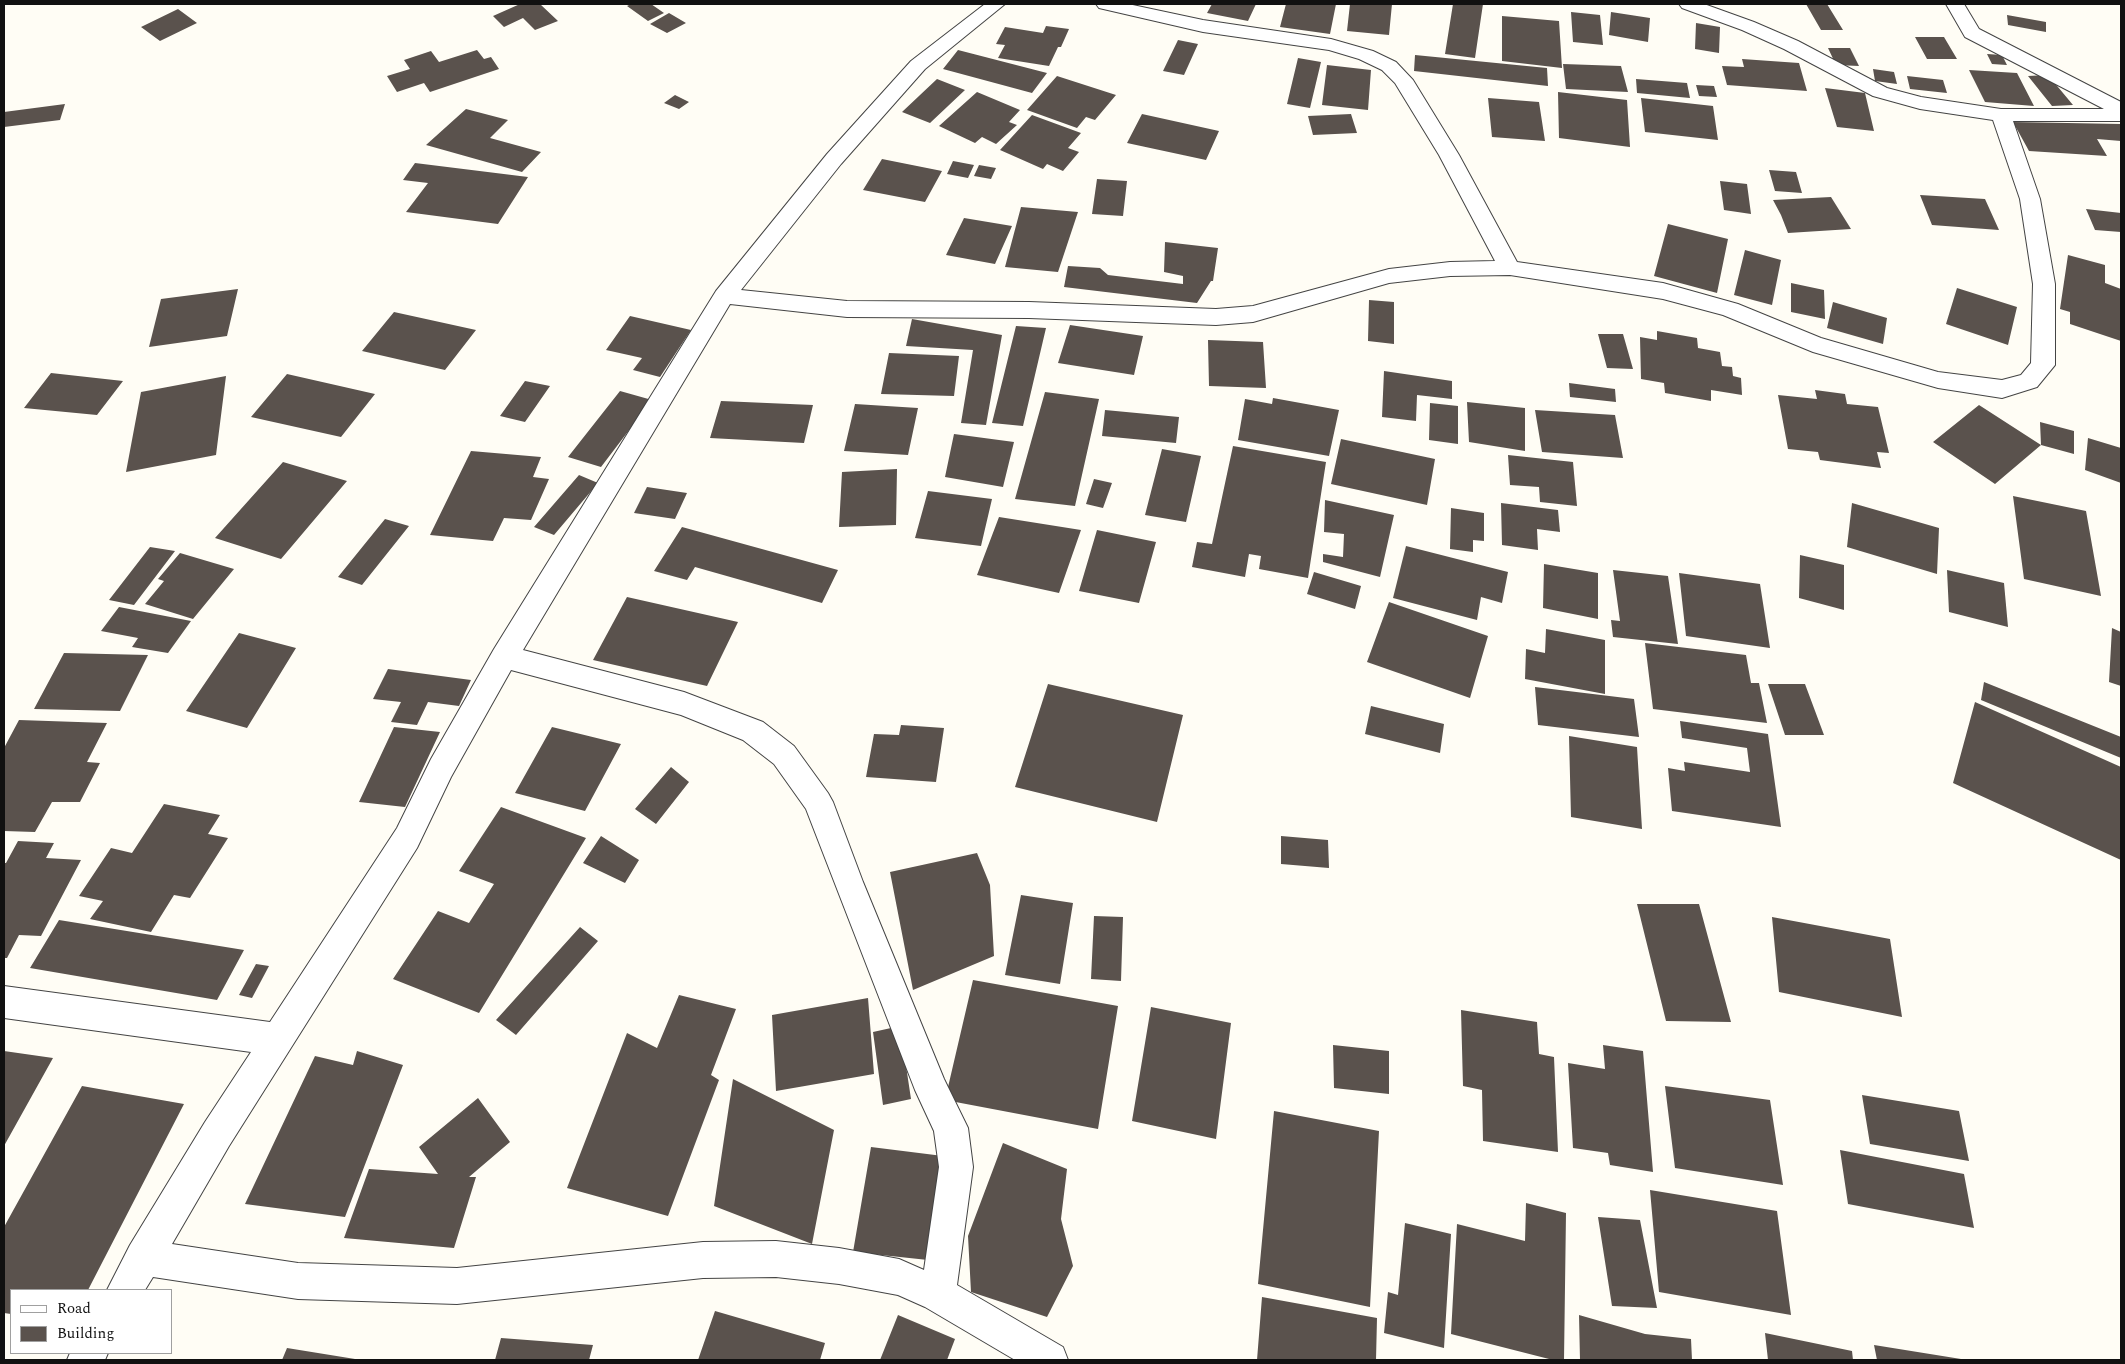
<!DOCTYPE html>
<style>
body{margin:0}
#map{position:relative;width:2125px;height:1364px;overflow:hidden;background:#fffdf5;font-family:Spectral,serif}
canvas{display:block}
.frame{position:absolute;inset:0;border:5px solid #111;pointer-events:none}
.legend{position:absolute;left:10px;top:1289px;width:162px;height:65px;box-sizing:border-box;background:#fff;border:1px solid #a0a0a0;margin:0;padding:6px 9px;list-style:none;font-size:15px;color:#111}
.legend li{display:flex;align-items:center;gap:10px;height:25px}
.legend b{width:25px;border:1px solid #a0a0a0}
</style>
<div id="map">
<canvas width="2125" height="1364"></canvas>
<div class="frame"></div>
<ul class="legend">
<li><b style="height:6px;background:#fff"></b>Road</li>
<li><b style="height:14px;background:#5a524d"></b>Building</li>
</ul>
</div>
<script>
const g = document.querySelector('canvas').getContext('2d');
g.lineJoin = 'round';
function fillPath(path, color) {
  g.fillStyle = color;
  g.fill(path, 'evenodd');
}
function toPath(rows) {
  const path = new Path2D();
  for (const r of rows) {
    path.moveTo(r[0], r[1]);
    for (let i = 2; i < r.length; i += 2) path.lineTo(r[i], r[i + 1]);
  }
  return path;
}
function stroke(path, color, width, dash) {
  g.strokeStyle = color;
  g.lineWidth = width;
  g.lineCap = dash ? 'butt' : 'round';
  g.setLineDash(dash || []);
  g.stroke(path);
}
fillPath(toPath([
 [520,4,540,4,558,21,535,30,523,18,504,27,493,16],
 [631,4,651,4,664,13,648,21,627,6],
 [1212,4,1256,4,1248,21,1207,13],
 [1286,4,1336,4,1330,34,1280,27],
 [1350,4,1392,4,1389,35,1347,31],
 [1453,4,1483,4,1475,58,1445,54],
 [1806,4,1827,4,1843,30,1821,30],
 [178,9,197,23,160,41,141,27],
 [1571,12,1600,15,1603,45,1573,42],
 [1611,12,1650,18,1648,42,1609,35],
 [669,13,686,23,667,33,650,24],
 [2007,15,2046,22,2046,32,2008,25],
 [1502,16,1559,21,1562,68,1502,61],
 [1696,23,1720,27,1719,53,1695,49],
 [1046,26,1069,29,1061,47,1058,47,1049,66,998,58,1005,45,996,44,1005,27,1043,33],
 [1915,37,1944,37,1957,59,1927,59],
 [1178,40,1198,44,1184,75,1163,71],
 [1828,48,1850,48,1859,66,1836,65],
 [477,50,484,59,491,57,499,69,430,92,424,83,397,92,387,76,410,69,404,60,431,51,439,62],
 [958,50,1047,73,1032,93,943,69],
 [1987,54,2002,55,2007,65,1992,64],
 [1415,55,1547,68,1548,86,1414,71],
 [1298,58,1321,62,1310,108,1287,104],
 [1742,59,1799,63,1807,91,1727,85,1722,66,1744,67],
 [1563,64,1621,66,1628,92,1566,89],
 [1327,65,1371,70,1368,110,1322,105],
 [1873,69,1894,72,1897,84,1875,81],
 [1969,70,2017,73,2034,106,1985,102],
 [2048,75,2073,105,2052,106,2028,76],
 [1057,76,1116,95,1095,120,1086,117,1077,128,1027,110],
 [1907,76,1943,80,1947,93,1910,89],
 [937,79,965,90,930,123,902,112],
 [1636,79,1687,83,1690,98,1637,93],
 [1696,85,1714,86,1717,97,1699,96],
 [1825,88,1865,93,1874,131,1837,127],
 [977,92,1020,110,1009,122,1017,125,996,144,982,137,975,143,939,126],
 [1558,92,1627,100,1630,147,1559,138],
 [675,95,689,102,679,109,664,103],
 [1488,98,1539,102,1545,141,1492,137],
 [1641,98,1713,106,1718,140,1645,132],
 [65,104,60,120,4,127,4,112],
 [466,109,508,120,490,138,541,152,522,172,426,145],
 [1142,114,1219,131,1206,160,1127,143],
 [1351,114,1357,133,1313,135,1308,116],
 [1032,115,1081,133,1068,148,1079,152,1063,171,1047,164,1043,169,1000,150],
 [2013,122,2121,124,2121,141,2097,139,2107,156,2029,151],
 [882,159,942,171,925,202,863,190],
 [953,161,974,165,968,178,947,174],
 [415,163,528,177,498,224,406,212,428,183,403,180],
 [979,165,996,168,991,179,974,176],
 [1769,170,1796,172,1802,193,1775,191],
 [1097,179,1127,181,1123,216,1092,214],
 [1720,181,1747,184,1751,214,1724,210],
 [1920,195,1985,199,1999,230,1932,225],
 [1831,197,1851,229,1788,233,1781,215,1773,200],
 [1021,207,1078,212,1058,272,1005,267],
 [2086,209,2121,213,2121,232,2095,230],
 [964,218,1012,226,995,264,946,255],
 [1668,224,1728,239,1717,293,1654,276],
 [1165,242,1218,248,1213,281,1211,281,1197,303,1064,287,1068,266,1100,268,1108,275,1183,284,1183,276,1164,272],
 [1745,250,1781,260,1772,305,1734,295],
 [2068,255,2105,265,2105,283,2121,289,2121,341,2070,324,2070,312,2060,309],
 [1791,283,1824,290,1825,319,1791,312],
 [1957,288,2017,307,2008,345,1946,324],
 [238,289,227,336,149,347,161,299],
 [1369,300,1394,302,1394,344,1368,341],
 [1833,302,1887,318,1883,344,1827,328],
 [394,312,476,330,445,370,362,351],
 [630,316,691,330,660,377,633,370,642,358,606,350],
 [912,319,1002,335,986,425,961,423,973,350,906,346],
 [1070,325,1143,336,1134,375,1058,363],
 [1016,326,1046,328,1023,426,992,423],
 [1657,331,1697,338,1698,348,1720,352,1722,366,1732,367,1733,376,1741,378,1742,395,1711,390,1711,401,1665,393,1664,383,1641,379,1640,337,1657,340],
 [1598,334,1623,334,1633,369,1607,368],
 [1208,340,1263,342,1266,388,1209,386],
 [889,353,959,356,954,396,881,394],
 [1384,371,1452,381,1452,399,1417,395,1416,421,1382,417],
 [51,373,123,381,97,415,24,408],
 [287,374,375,394,341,437,251,417],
 [226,376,216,455,126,472,141,392],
 [525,381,550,386,525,422,500,416],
 [1569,383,1615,389,1616,402,1570,397],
 [1815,390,1845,394,1847,404,1878,407,1889,453,1877,452,1881,468,1820,460,1818,452,1788,449,1778,395,1817,399],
 [620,391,652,400,601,467,568,457],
 [1045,392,1099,399,1075,506,1015,499],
 [1273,398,1339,410,1329,456,1238,440,1245,399,1272,404],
 [721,401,813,405,804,443,710,438],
 [1467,402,1525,408,1525,451,1469,442],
 [1430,403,1458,406,1458,444,1429,440],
 [855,404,918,408,908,455,844,451],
 [1979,405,2041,445,1995,484,1933,442],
 [1105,410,1179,417,1176,443,1102,436],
 [1535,410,1615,415,1623,458,1542,452],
 [2040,422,2074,431,2074,454,2041,445],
 [954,434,1014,442,1003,487,945,477],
 [2088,438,2121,448,2121,483,2085,470],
 [1341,439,1435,459,1427,505,1331,484],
 [1233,446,1326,462,1308,578,1259,569,1261,556,1249,554,1245,577,1192,567,1197,542,1212,544],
 [1162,449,1201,456,1186,522,1145,515],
 [471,451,541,457,533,477,549,479,531,520,504,518,493,541,430,535],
 [1508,455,1573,462,1577,506,1540,502,1539,487,1510,485],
 [283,462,347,481,281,559,215,538],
 [897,469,896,525,839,527,842,472],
 [579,475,598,483,554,535,534,527],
 [1094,479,1112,483,1103,508,1086,504],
 [647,487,687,493,675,519,634,513],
 [928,491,992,499,981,546,915,538],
 [2013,496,2086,511,2101,596,2024,579],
 [1325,500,1394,515,1380,577,1323,562,1323,554,1343,557,1344,534,1324,532],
 [1501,503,1558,510,1560,532,1537,529,1538,550,1502,545],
 [1852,503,1939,528,1937,574,1847,547],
 [1451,508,1484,513,1484,541,1473,540,1473,552,1450,549],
 [999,517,1081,530,1059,593,977,575],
 [385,519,409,526,362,585,338,577],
 [682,527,838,570,822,603,695,567,687,580,654,571],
 [1097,530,1156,542,1139,603,1079,591],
 [1406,546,1508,572,1502,603,1481,597,1477,620,1393,598],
 [150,547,175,551,134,605,109,600],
 [180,553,234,569,193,619,145,604,164,581,158,579],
 [1800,555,1844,565,1844,610,1799,598],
 [1544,564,1598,573,1598,619,1543,608],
 [1613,570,1668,576,1678,644,1613,637,1611,620,1620,621],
 [1947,570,2004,583,2008,627,1949,612],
 [1314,572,1361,586,1355,609,1307,594],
 [1679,573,1760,584,1770,648,1686,636],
 [627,597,738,622,707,686,593,660],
 [1389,602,1488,636,1470,698,1367,662],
 [119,607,191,621,168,653,132,647,138,638,101,631],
 [2112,628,2121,632,2121,686,2109,682],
 [1546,629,1605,640,1605,694,1525,679,1526,649,1545,653],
 [239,633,296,648,247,728,186,711],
 [1645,643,1746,655,1751,683,1759,683,1767,723,1653,709],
 [64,653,148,655,120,711,34,709],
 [388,669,471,680,459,706,428,702,417,725,391,722,401,702,373,699],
 [1984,682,2121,737,2121,758,1981,700],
 [1048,684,1183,715,1157,822,1015,787],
 [1768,684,1805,684,1824,735,1785,735],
 [1535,687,1634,699,1639,737,1538,725],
 [1975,702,2121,767,2121,860,1953,783],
 [1371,706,1444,724,1440,753,1365,734],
 [19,720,107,723,87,762,100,763,80,802,52,802,35,832,4,831,4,748],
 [1680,721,1768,734,1781,827,1672,811,1668,768,1685,771,1684,762,1750,772,1747,748,1682,738],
 [901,725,944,728,936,782,866,777,874,734,899,735],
 [394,727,440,732,405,807,359,802],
 [552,727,621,744,585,811,515,793],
 [1569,736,1637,747,1642,829,1571,817],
 [671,767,689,782,656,824,635,809],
 [164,804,220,815,208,834,228,838,190,898,174,895,151,932,90,919,103,901,79,896,111,848,132,853],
 [501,807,586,838,479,1013,393,979,438,911,469,923,494,884,459,871],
 [601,836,639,860,625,883,583,863],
 [1281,836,1328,840,1329,868,1281,864],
 [18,841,54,843,46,858,81,860,41,936,19,935,7,958,4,958,4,863,6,863],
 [977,853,990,885,994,956,913,990,890,872],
 [1021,895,1073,903,1060,984,1005,975],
 [1637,904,1699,904,1731,1022,1666,1021],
 [1094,916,1123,917,1121,981,1091,979],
 [1772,917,1890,939,1902,1017,1779,992],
 [59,920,244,950,217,1000,30,968],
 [580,927,598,941,516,1035,496,1020],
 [256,964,269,966,252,998,239,995],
 [973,980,1118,1006,1098,1129,945,1100],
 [679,995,736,1009,711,1075,719,1080,668,1216,567,1188,627,1033,657,1048],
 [868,998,874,1074,776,1091,772,1015],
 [1151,1007,1231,1023,1216,1139,1132,1121],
 [1461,1010,1537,1022,1539,1054,1554,1057,1558,1152,1483,1141,1482,1090,1463,1086],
 [900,1026,911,1099,883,1105,873,1032],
 [1333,1045,1389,1051,1389,1094,1334,1088],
 [1603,1045,1643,1051,1653,1172,1610,1165,1608,1153,1573,1148,1568,1063,1605,1069],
 [4,1051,53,1058,4,1146],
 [357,1051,403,1065,345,1217,245,1204,315,1056,353,1065],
 [733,1079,834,1130,812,1244,714,1206],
 [82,1086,184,1104,88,1290,11,1290,11,1314,4,1313,4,1227],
 [1665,1086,1770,1100,1783,1185,1675,1168],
 [1862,1095,1959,1111,1969,1161,1870,1144],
 [478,1098,510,1142,469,1177,476,1177,454,1248,344,1238,369,1169,438,1174,419,1147],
 [1274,1111,1379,1131,1370,1307,1258,1284],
 [1003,1143,1067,1169,1061,1219,1073,1266,1047,1317,971,1292,968,1236],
 [871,1147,943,1156,928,1260,853,1252],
 [1840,1150,1964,1174,1974,1228,1848,1204],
 [1650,1190,1777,1211,1791,1315,1659,1292],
 [1526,1203,1566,1213,1564,1360,1553,1360,1451,1334,1457,1224,1525,1241],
 [1598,1217,1640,1220,1657,1308,1612,1306],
 [1405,1223,1451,1234,1444,1348,1384,1333,1388,1292,1398,1295],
 [1262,1297,1377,1318,1376,1360,1257,1360],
 [715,1311,825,1343,820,1360,698,1360],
 [898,1315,955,1339,947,1360,880,1360],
 [1579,1315,1645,1334,1691,1339,1692,1360,1580,1360],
 [1765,1333,1852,1351,1853,1360,1768,1360],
 [501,1338,593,1345,589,1360,495,1360],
 [1874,1345,1961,1359,1961,1360,1877,1360],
 [287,1348,355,1359,355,1360,282,1360]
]), '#5a524d');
const minor = toPath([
 [985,4,1005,4,925,69,841,164,741,290,847,301,1029,302,1216,309,1253,306,1389,269,1450,262,1495,261,1439,155,1395,83,1382,70,1359,59,1329,50,1203,32,1099,8,1096,4,1128,4,1203,20,1331,39,1373,51,1396,62,1413,80,1459,155,1517,262,1663,283,1738,304,1821,338,1938,372,2002,380,2021,375,2031,363,2033,284,2020,199,1993,120,1920,109,1873,96,1784,49,1742,30,1682,8,1679,4,1704,4,1754,22,1798,41,1887,88,1921,97,2001,109,2104,109,1965,37,1946,4,1964,4,1979,29,2121,102,2121,121,2013,121,2040,199,2055,284,2055,365,2037,387,2002,398,1938,388,1813,352,1723,315,1663,299,1510,275,1450,276,1389,283,1253,322,1216,325,1029,318,847,317,730,304,523,650,684,692,763,722,794,746,828,793,833,802,863,882,944,1079,968,1128,973,1167,957,1285,1063,1347,1068,1360,1015,1360,925,1307,898,1295,839,1284,776,1277,703,1278,457,1304,298,1299,153,1277,145,1290,107,1290,130,1245,205,1122,251,1052,4,1018,4,986,270,1022,397,828,431,759,494,649,716,291,827,154,911,61,985,4],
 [511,670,681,715,743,740,774,764,806,809,915,1090,934,1131,939,1167,924,1270,899,1259,839,1248,776,1241,703,1242,457,1268,298,1263,172,1244,229,1146,417,848,451,777,511,670],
 [70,1353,108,1353,105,1360,67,1360,70,1353]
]);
stroke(minor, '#444', 2);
fillPath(minor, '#fff');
</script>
